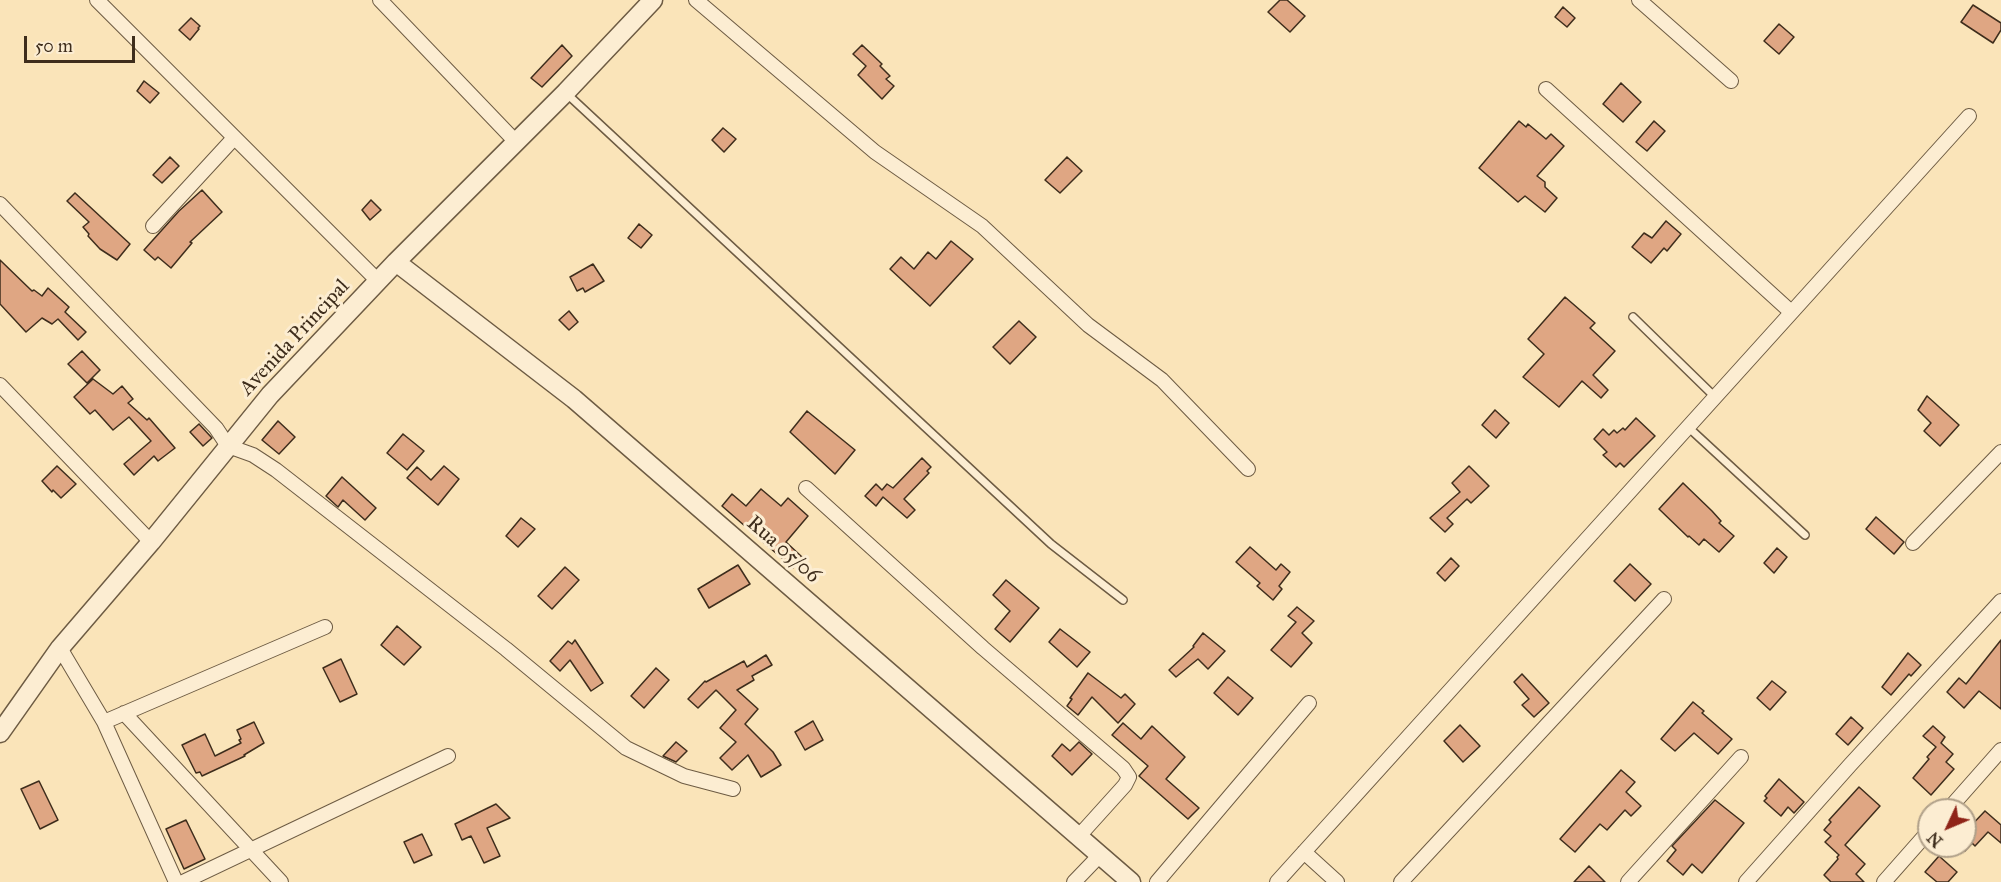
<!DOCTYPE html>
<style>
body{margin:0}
#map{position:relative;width:2001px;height:882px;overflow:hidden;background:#fae4b9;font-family:"IM FELL Great Primer",serif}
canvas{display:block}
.north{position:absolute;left:1917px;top:798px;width:60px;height:60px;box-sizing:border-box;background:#fcedd2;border:2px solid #b0a089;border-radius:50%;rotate:226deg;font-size:16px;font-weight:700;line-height:24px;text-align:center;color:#3e2d1c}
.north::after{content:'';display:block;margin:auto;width:21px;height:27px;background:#8f2418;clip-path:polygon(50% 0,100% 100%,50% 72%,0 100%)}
.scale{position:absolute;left:24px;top:36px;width:111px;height:27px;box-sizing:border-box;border:3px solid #3e2d1c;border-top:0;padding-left:8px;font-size:18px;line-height:21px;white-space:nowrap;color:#3e2d1c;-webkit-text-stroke:4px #fcedd2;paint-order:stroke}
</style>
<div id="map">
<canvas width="2001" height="882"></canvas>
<div class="north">N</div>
<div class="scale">50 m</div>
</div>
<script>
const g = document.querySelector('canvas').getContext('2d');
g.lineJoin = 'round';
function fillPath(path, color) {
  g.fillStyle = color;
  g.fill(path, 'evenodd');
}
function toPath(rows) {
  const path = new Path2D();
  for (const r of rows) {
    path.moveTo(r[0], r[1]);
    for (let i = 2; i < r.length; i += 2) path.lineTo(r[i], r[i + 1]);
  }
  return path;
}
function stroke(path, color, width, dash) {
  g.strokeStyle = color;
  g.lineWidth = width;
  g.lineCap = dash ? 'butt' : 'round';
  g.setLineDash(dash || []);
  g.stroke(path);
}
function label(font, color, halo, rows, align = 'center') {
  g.font = font + ' "IM FELL Great Primer",serif';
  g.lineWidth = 6;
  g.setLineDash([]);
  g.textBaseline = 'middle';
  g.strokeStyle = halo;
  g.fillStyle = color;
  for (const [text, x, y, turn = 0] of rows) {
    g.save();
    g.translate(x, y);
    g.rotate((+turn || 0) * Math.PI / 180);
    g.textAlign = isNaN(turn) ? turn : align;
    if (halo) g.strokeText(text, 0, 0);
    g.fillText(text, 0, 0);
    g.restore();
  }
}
const building = toPath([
 [1280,0,1287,0,1305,16,1290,32,1268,12,1280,0],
 [1973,5,2001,23,2001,30,1993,43,1961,22,1973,5],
 [1563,7,1575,18,1567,27,1555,17,1563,7],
 [191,18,200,26,198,28,199,29,190,40,179,30,191,18],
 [1779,24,1794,37,1779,54,1764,41,1779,24],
 [562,45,572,56,542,87,531,78,562,45],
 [862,45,882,64,880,66,890,76,886,79,894,86,882,99,858,75,866,66,853,54,862,45],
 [144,81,159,93,150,103,137,91,144,81],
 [1621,83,1641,102,1623,122,1603,104,1621,83],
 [1519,121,1526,127,1528,124,1546,139,1551,134,1564,146,1537,176,1545,182,1545,187,1557,198,1545,212,1525,196,1518,202,1479,168,1519,121],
 [1654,121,1665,131,1647,151,1636,142,1654,121],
 [723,128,736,139,724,152,712,140,723,128],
 [170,157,179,166,162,183,153,175,170,157],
 [1067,157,1082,171,1060,193,1045,180,1067,157],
 [202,190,222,212,190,242,192,243,171,268,158,257,155,260,144,250,179,211,202,190],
 [75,193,130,244,117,260,100,249,88,236,89,234,83,227,89,222,67,201,75,193],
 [371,200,381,210,370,220,362,210,371,200],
 [1666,221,1681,234,1667,251,1664,248,1651,263,1632,247,1644,233,1652,238,1666,221],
 [639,224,652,235,641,248,628,238,639,224],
 [951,241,973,259,930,306,890,269,901,257,914,269,928,252,936,259,951,241],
 [0,260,32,291,34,290,42,296,48,288,69,307,65,312,86,332,78,340,58,319,52,324,42,318,26,332,0,304,0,260],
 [593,264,604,281,585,292,583,288,577,291,570,277,593,264],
 [1565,297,1595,323,1590,328,1615,351,1593,375,1608,390,1601,398,1582,381,1559,407,1523,377,1544,354,1528,339,1565,297],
 [569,311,578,322,569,330,559,320,569,311],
 [1019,321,1036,337,1010,364,993,347,1019,321],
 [82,351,100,370,87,383,68,364,82,351],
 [93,379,113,394,122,386,133,399,128,403,147,420,149,418,175,448,158,461,154,456,134,475,124,464,151,441,129,417,113,430,95,410,90,414,74,397,93,379],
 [1927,396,1959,425,1940,446,1924,431,1931,423,1918,410,1927,396],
 [1495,410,1509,423,1496,438,1482,425,1495,410],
 [807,411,855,450,835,474,790,432,807,411],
 [1636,418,1655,436,1624,467,1620,463,1616,467,1603,455,1607,452,1594,439,1603,429,1609,435,1614,430,1617,433,1623,428,1625,430,1636,418],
 [278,421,295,437,279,454,262,440,278,421],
 [199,424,212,438,203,446,190,432,199,424],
 [403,434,424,451,407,470,387,453,403,434],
 [922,458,931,467,927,471,929,473,904,499,915,510,907,518,883,497,876,506,865,496,876,484,882,490,887,484,893,488,922,458],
 [57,466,76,484,61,498,53,490,52,492,42,481,57,466],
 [444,466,459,479,438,505,407,478,417,467,431,480,444,466],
 [1469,466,1489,486,1471,503,1467,499,1447,518,1453,524,1445,532,1430,518,1460,492,1452,483,1469,466],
 [342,477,376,508,365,520,343,500,338,507,326,496,342,477],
 [1683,483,1712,511,1721,521,1719,523,1734,536,1719,552,1704,539,1699,545,1689,536,1688,537,1659,509,1683,483],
 [761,489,781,506,788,498,808,516,786,542,802,557,793,568,722,506,732,494,746,506,761,489],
 [1876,517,1904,542,1894,554,1866,529,1876,517],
 [521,518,535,529,518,547,506,536,521,518],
 [1250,547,1276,570,1281,564,1290,572,1279,586,1282,589,1273,600,1257,586,1260,583,1236,562,1250,547],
 [1777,548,1787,557,1774,573,1764,563,1777,548],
 [1451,558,1459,566,1445,581,1437,573,1451,558],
 [1630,564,1651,584,1635,601,1614,581,1630,564],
 [738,565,750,584,709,608,698,589,738,565],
 [565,567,579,580,552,609,538,596,565,567],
 [1006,580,1039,608,1010,642,995,629,1010,611,993,595,1006,580],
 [1297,607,1314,621,1302,633,1312,643,1291,667,1271,650,1296,622,1288,616,1297,607],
 [397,626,421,647,404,665,381,645,397,626],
 [1060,629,1090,652,1077,667,1049,642,1060,629],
 [1203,633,1225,651,1208,669,1198,659,1176,677,1169,670,1194,647,1193,646,1203,633],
 [575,640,603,683,591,691,570,660,560,671,550,661,568,641,572,644,575,640],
 [2001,640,2001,709,1979,691,1964,708,1947,692,1959,678,1966,684,2001,640],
 [1908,653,1921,665,1911,676,1909,674,1891,695,1882,687,1908,653],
 [766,655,772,665,752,676,754,680,737,690,758,709,745,724,773,752,781,765,761,777,748,755,732,770,720,758,736,742,720,728,736,710,716,690,698,708,688,699,705,681,706,682,744,661,747,667,766,655],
 [341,659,357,694,340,702,323,668,341,659],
 [656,668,669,680,644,708,631,696,656,668],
 [1088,673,1121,698,1125,694,1135,704,1118,723,1092,697,1078,715,1067,706,1072,699,1070,698,1088,673],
 [1522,674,1549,703,1534,717,1522,705,1529,699,1514,682,1522,674],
 [1228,677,1253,698,1238,715,1214,693,1228,677],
 [1772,681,1786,692,1770,710,1757,698,1772,681],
 [1693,702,1704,711,1702,713,1732,739,1718,754,1694,733,1675,751,1661,739,1693,702],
 [1851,717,1863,728,1848,745,1836,734,1851,717],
 [813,721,823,740,805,750,795,732,813,721],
 [254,722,264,743,244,755,245,756,202,776,200,772,196,773,182,745,205,734,215,756,241,743,239,740,241,739,237,730,254,722],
 [1123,723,1141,739,1152,726,1185,757,1166,779,1199,808,1188,819,1139,776,1148,766,1112,735,1123,723],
 [1460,725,1480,746,1463,762,1444,741,1460,725],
 [1933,726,1945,737,1941,743,1953,754,1946,762,1954,769,1931,795,1913,778,1929,759,1927,757,1936,747,1923,736,1933,726],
 [676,742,687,751,676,762,663,756,676,742],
 [1079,742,1092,754,1072,775,1052,756,1062,744,1070,751,1079,742],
 [1621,770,1635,782,1626,792,1641,806,1631,816,1625,810,1607,830,1600,824,1575,852,1560,839,1621,770],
 [1779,779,1804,802,1794,813,1788,807,1781,816,1764,801,1767,798,1765,796,1779,779],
 [39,781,58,820,40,829,21,789,39,781],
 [1859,787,1880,806,1845,845,1865,864,1856,874,1864,882,1831,882,1824,875,1838,859,1837,857,1839,855,1825,842,1831,836,1824,830,1831,822,1829,820,1859,787],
 [1715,800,1744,823,1702,873,1692,864,1683,875,1667,861,1676,850,1672,846,1715,800],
 [496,804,510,818,487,828,500,856,484,863,471,836,462,840,455,824,496,804],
 [1985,811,2001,825,2001,843,1988,832,1975,846,1972,843,1965,851,1965,832,1985,811],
 [186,820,205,859,184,869,166,829,186,820],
 [422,834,432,855,414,863,404,842,422,834],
 [1939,856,1957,872,1948,882,1937,882,1925,872,1939,856],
 [1589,866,1605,882,1574,882,1589,866]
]);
fillPath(building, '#dfa683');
stroke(building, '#3e2d1c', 1.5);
const service = toPath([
 [566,93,1051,544,1123,600],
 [1633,317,1715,397],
 [1688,427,1805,535]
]);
const minor = toPath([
 [97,0,378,281],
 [380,0,516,142],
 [696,0,875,152,982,226,1088,325,1162,380,1248,469],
 [1639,0,1731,81],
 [1546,89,1791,312],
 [0,204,216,428,228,446,253,455,276,470,506,649,626,748,684,776,733,789],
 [153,226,234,138],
 [0,385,151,542],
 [806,488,983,648,1123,768,1129,777,1125,785,1079,836],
 [1913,543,2001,452],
 [60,648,104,722,176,882],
 [124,713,281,882],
 [104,722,325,627],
 [1948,810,2001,750],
 [1304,852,1337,882],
 [183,882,448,756],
 [1074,882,1100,855],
 [1157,882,1309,703],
 [1277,882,1969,116],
 [1401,882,1664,599],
 [1628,882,1741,757],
 [1746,882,1850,765,2001,601],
 [1884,882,1929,831]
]);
const tertiary = toPath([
 [396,262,574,399,1131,882],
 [0,733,60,648,151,542,270,395,396,262,566,92,653,0]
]);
stroke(service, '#6d5b43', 10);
stroke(minor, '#6d5b43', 16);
stroke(tertiary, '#6d5b43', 21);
stroke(service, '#fcedd2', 7);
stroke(minor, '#fcedd2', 14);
stroke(tertiary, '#fcedd2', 18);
label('21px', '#3e2d1c', '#fcedd2', [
 ["Avenida Principal",295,338,-47],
 ["Rua 05/06",783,550,41]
]);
</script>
